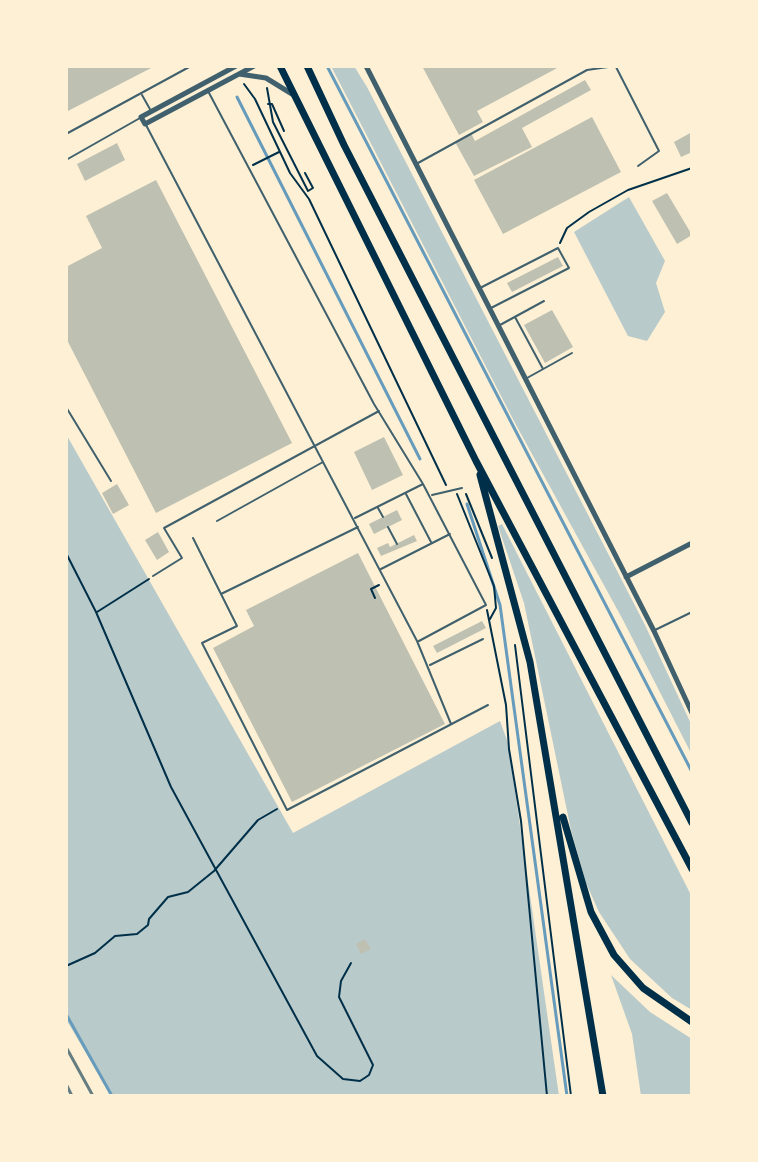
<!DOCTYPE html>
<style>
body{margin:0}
#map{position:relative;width:758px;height:1162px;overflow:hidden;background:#fdf0d5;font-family:Montserrat,sans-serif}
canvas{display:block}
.frame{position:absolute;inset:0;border:68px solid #fdf0d5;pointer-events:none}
</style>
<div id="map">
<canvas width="758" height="1162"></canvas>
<div class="frame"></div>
</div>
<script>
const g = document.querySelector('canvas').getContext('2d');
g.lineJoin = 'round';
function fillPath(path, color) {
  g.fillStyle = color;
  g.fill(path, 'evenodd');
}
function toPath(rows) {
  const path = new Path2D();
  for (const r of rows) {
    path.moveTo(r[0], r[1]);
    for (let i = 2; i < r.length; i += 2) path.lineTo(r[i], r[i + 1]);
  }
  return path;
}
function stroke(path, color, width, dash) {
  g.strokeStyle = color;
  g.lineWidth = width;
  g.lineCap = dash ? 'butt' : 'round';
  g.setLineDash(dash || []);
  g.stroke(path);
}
fillPath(toPath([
 [331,66,354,66,367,87,645,625,692,726,692,755,623,620,515,423],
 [629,197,665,261,656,283,665,312,647,341,628,336,574,232],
 [66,434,293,833,500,721,508,743,559,1096,111,1096,66,1019],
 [502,524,692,897,692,1010,672,998,630,959,599,912,586,883,571,830,524,603,498,526],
 [611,975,650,1012,692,1039,692,1096,641,1096,632,1034]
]), '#b9caca');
stroke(toPath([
 [327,66,692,772],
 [237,97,420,459],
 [467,504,500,605,567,1096],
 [66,1014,112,1096]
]), '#669bbc', 3);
fillPath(toPath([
 [66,66,155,66,66,112],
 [422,66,561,66,477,111,483,122,459,135],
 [585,80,591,90,522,128,532,147,474,176,455,142,471,133,475,141],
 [592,117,621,172,503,234,474,180],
 [692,132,692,152,681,157,674,142],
 [117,143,125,160,85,181,77,164],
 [156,180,292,443,156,513,66,338,66,267,102,248,86,216],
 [667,193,692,235,677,244,652,201],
 [558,257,563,266,512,292,507,283],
 [552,310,573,347,545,363,524,325],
 [384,437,403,475,372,490,354,452],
 [117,484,129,505,113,514,102,493],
 [397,510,402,520,374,534,369,524],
 [158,532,169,552,157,560,145,540],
 [414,535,417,541,381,556,377,548,388,543,390,547],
 [358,553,445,724,292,802,213,648,254,626,246,610],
 [482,621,486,628,437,653,433,646],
 [365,939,371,949,361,954,356,944]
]), '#bec0b2');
stroke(toPath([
 [244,84,255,99,290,173,309,199,446,485],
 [267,88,273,122,308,191,313,188,305,173],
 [268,104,272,104,284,131],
 [253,165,279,152],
 [560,243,567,228,589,212,628,190,692,168],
 [457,494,494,586,496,608,490,619],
 [466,494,492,558],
 [66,553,96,612,171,787,317,1056,343,1079,360,1081,369,1075,373,1065,339,997,341,981,351,963],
 [375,598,371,589,379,585],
 [487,610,506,705,509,749,521,821,547,1096],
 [97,612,149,579],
 [515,645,571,1096],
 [66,966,95,953,115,936,137,934,148,925,149,919,168,897,188,892,214,871,258,820,277,809]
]), '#003049', 2);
stroke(toPath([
 [616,67,659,151,638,166],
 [208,91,374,404,423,484,486,605,419,641],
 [142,95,151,111],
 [146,125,417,641,451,724],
 [66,134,191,66],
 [66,160,140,118],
 [418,163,587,70,615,66],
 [66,216,66,232],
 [480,288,558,248,569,268,491,308],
 [515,317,543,369],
 [500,325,544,301],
 [527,378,572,353],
 [66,407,111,481],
 [406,494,431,542],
 [432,495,462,488],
 [378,508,383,517],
 [355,518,423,484],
 [217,521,323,462],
 [388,527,397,544],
 [193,538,221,594,358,527],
 [381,569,450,534],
 [153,576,182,558,164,528,379,411],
 [221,594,237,626,202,643,287,810,488,705],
 [655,630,692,612],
 [430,665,483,639]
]), '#3f606c', 2);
stroke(toPath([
 [236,66,141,117,145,124,254,66],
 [366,66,654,631,692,713],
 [239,74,266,78,292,94],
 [626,577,692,543]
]), '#3f606c', 5);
stroke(toPath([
 [280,66,476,461,692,869],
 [307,66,344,145,692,823],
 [480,475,530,662,603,1096],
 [563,817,591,912,614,955,643,988,692,1022]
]), '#003049', 7);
stroke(toPath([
 [66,1047,93,1096],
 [66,1084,72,1096]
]), '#657d81', 3);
</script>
